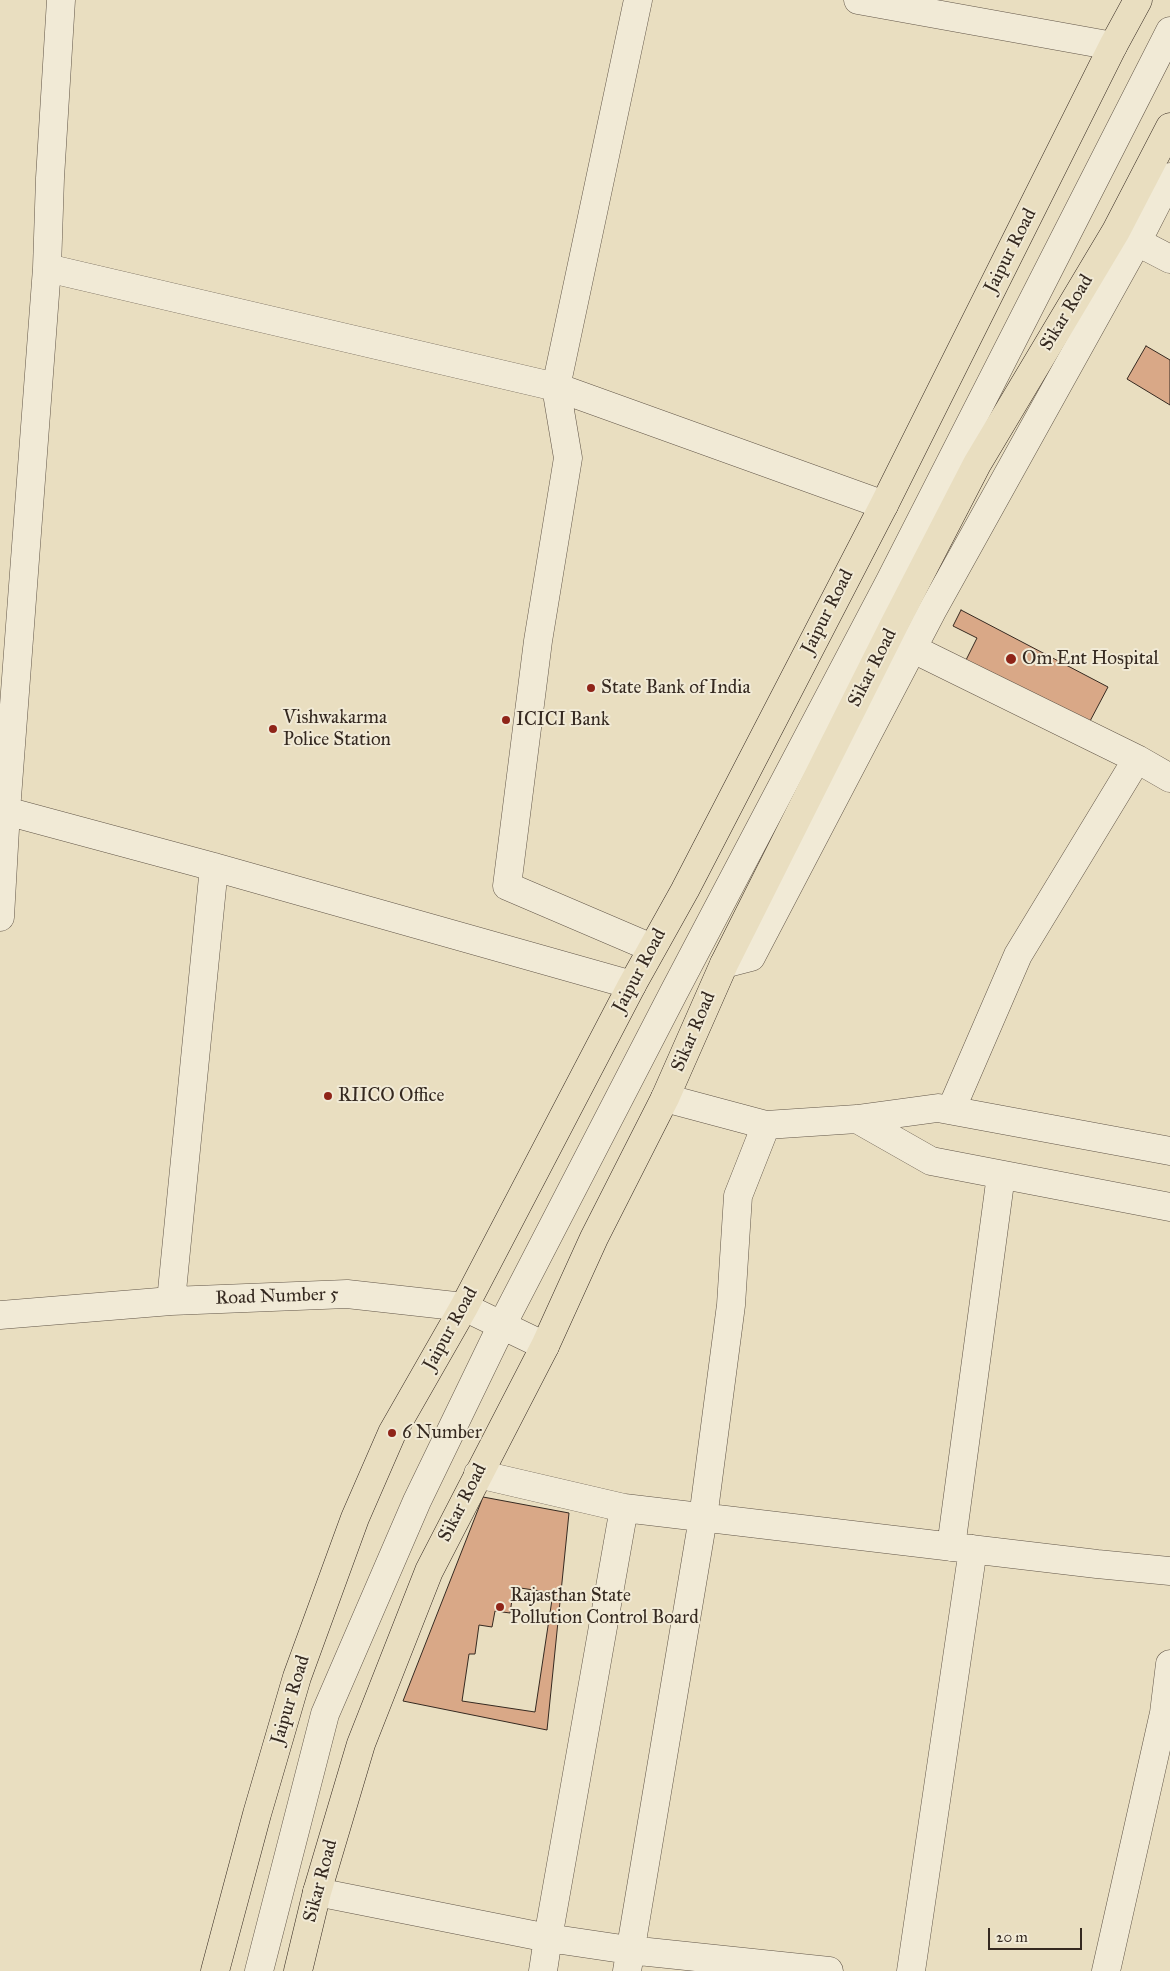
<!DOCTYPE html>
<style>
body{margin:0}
#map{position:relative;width:1170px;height:1971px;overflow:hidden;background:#e9dec0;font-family:"IM FELL Great Primer",serif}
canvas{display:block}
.scale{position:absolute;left:988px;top:1928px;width:94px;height:22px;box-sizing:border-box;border:2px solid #352920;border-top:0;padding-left:6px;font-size:15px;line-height:18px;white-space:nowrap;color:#352920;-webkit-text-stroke:4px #f1ead6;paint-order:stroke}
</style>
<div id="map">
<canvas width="1170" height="1971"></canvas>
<div class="scale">20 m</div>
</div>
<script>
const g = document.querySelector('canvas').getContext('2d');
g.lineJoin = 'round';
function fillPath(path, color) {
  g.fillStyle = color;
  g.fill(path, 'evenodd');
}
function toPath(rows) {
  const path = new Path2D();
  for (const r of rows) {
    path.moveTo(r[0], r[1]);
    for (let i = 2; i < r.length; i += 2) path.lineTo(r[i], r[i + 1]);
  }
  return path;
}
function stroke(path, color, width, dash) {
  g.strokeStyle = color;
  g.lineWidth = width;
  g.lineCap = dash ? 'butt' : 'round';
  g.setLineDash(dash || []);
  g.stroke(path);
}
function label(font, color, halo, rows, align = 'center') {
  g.font = font + ' "IM FELL Great Primer",serif';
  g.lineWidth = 4;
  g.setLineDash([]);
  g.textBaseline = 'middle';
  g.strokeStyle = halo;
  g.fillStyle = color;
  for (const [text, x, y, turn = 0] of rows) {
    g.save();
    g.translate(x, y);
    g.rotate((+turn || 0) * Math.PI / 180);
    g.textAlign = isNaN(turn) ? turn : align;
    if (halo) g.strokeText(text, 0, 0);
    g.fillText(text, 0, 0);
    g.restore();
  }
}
const building = toPath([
 [1146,346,1170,360,1170,405,1127,379,1146,346],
 [961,610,1108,687,1089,723,966,660,977,638,953,626,961,610],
 [483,1497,569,1513,547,1730,403,1701,483,1497],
 [514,1587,553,1593,535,1712,462,1701,469,1654,475,1654,479,1625,492,1627,495,1611,510,1613,514,1587]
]);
fillPath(building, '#d9a887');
stroke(building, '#352920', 1);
const minor = toPath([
 [638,0,556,387,568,458,538,641,507,886,652,948],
 [858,0,1113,46],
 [1120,233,1170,259],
 [47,268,556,387,884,505],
 [897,641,1137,759,1170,778],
 [6,811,214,867,632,985],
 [0,917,6,811,47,268,50,178,61,0],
 [724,964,751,957,932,611,1137,242,1170,177],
 [665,1098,766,1125,857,1119,938,1108,1170,1151],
 [951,1110,1018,955,1137,759],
 [857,1119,931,1161,1170,1207],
 [171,1301,214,867],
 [0,1315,171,1301,347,1294,464,1307,545,1346],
 [478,1474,624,1508,1097,1564,1170,1571],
 [951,1547,1001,1175],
 [317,1892,548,1938,629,1950,829,1971],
 [259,1971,325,1714,417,1501,502,1325,674,992,890,581,1170,31],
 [543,1971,548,1938,624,1508],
 [627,1971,703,1518,731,1305,738,1196,766,1125],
 [911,1971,973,1549],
 [1106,1971,1164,1713,1170,1664]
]);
const major = toPath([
 [215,1971,257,1814,297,1677,355,1518,392,1433,464,1307,632,985,685,890,884,505,1113,46,1138,0],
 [298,1971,317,1892,361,1744,429,1571,545,1346,594,1238,665,1098,724,964,895,623,977,464,1116,231,1170,127]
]);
stroke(minor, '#625648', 29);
stroke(major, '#352920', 29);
stroke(minor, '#f1ead6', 28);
stroke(major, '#e9dec0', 28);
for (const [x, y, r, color] of [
 [1011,659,6,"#8f2418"],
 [591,688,5,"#8f2418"],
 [506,720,5,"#8f2418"],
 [273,729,5,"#8f2418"],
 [328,1096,5,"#8f2418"],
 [392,1433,5,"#8f2418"],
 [500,1607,5,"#8f2418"]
]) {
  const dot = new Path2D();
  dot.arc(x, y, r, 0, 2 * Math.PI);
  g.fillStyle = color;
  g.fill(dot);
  stroke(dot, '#f1ead6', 2);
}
label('19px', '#352920', '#f1ead6', [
 ["Jaipur Road",1011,251,-63],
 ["Sikar Road",1067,313,-59],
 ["Jaipur Road",828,612,-63],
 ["Sikar Road",873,668,-63],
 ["Jaipur Road",640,971,-62],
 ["Sikar Road",694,1032,-67],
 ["Road Number 5",277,1297,-2],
 ["Jaipur Road",451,1329,-61],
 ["Sikar Road",463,1503,-63],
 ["Jaipur Road",291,1700,-73],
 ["Sikar Road",321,1881,-75]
]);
label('19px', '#352920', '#f1ead6', [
 ["Om Ent Hospital",1022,659],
 ["State Bank of India",601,688],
 ["Vishwakarma",283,718],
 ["Police Station",283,740],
 ["ICICI Bank",516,720],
 ["RIICO Office",338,1096],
 ["6 Number",402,1433],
 ["Rajasthan State",510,1596],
 ["Pollution Control Board",510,1618]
], 'left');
</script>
